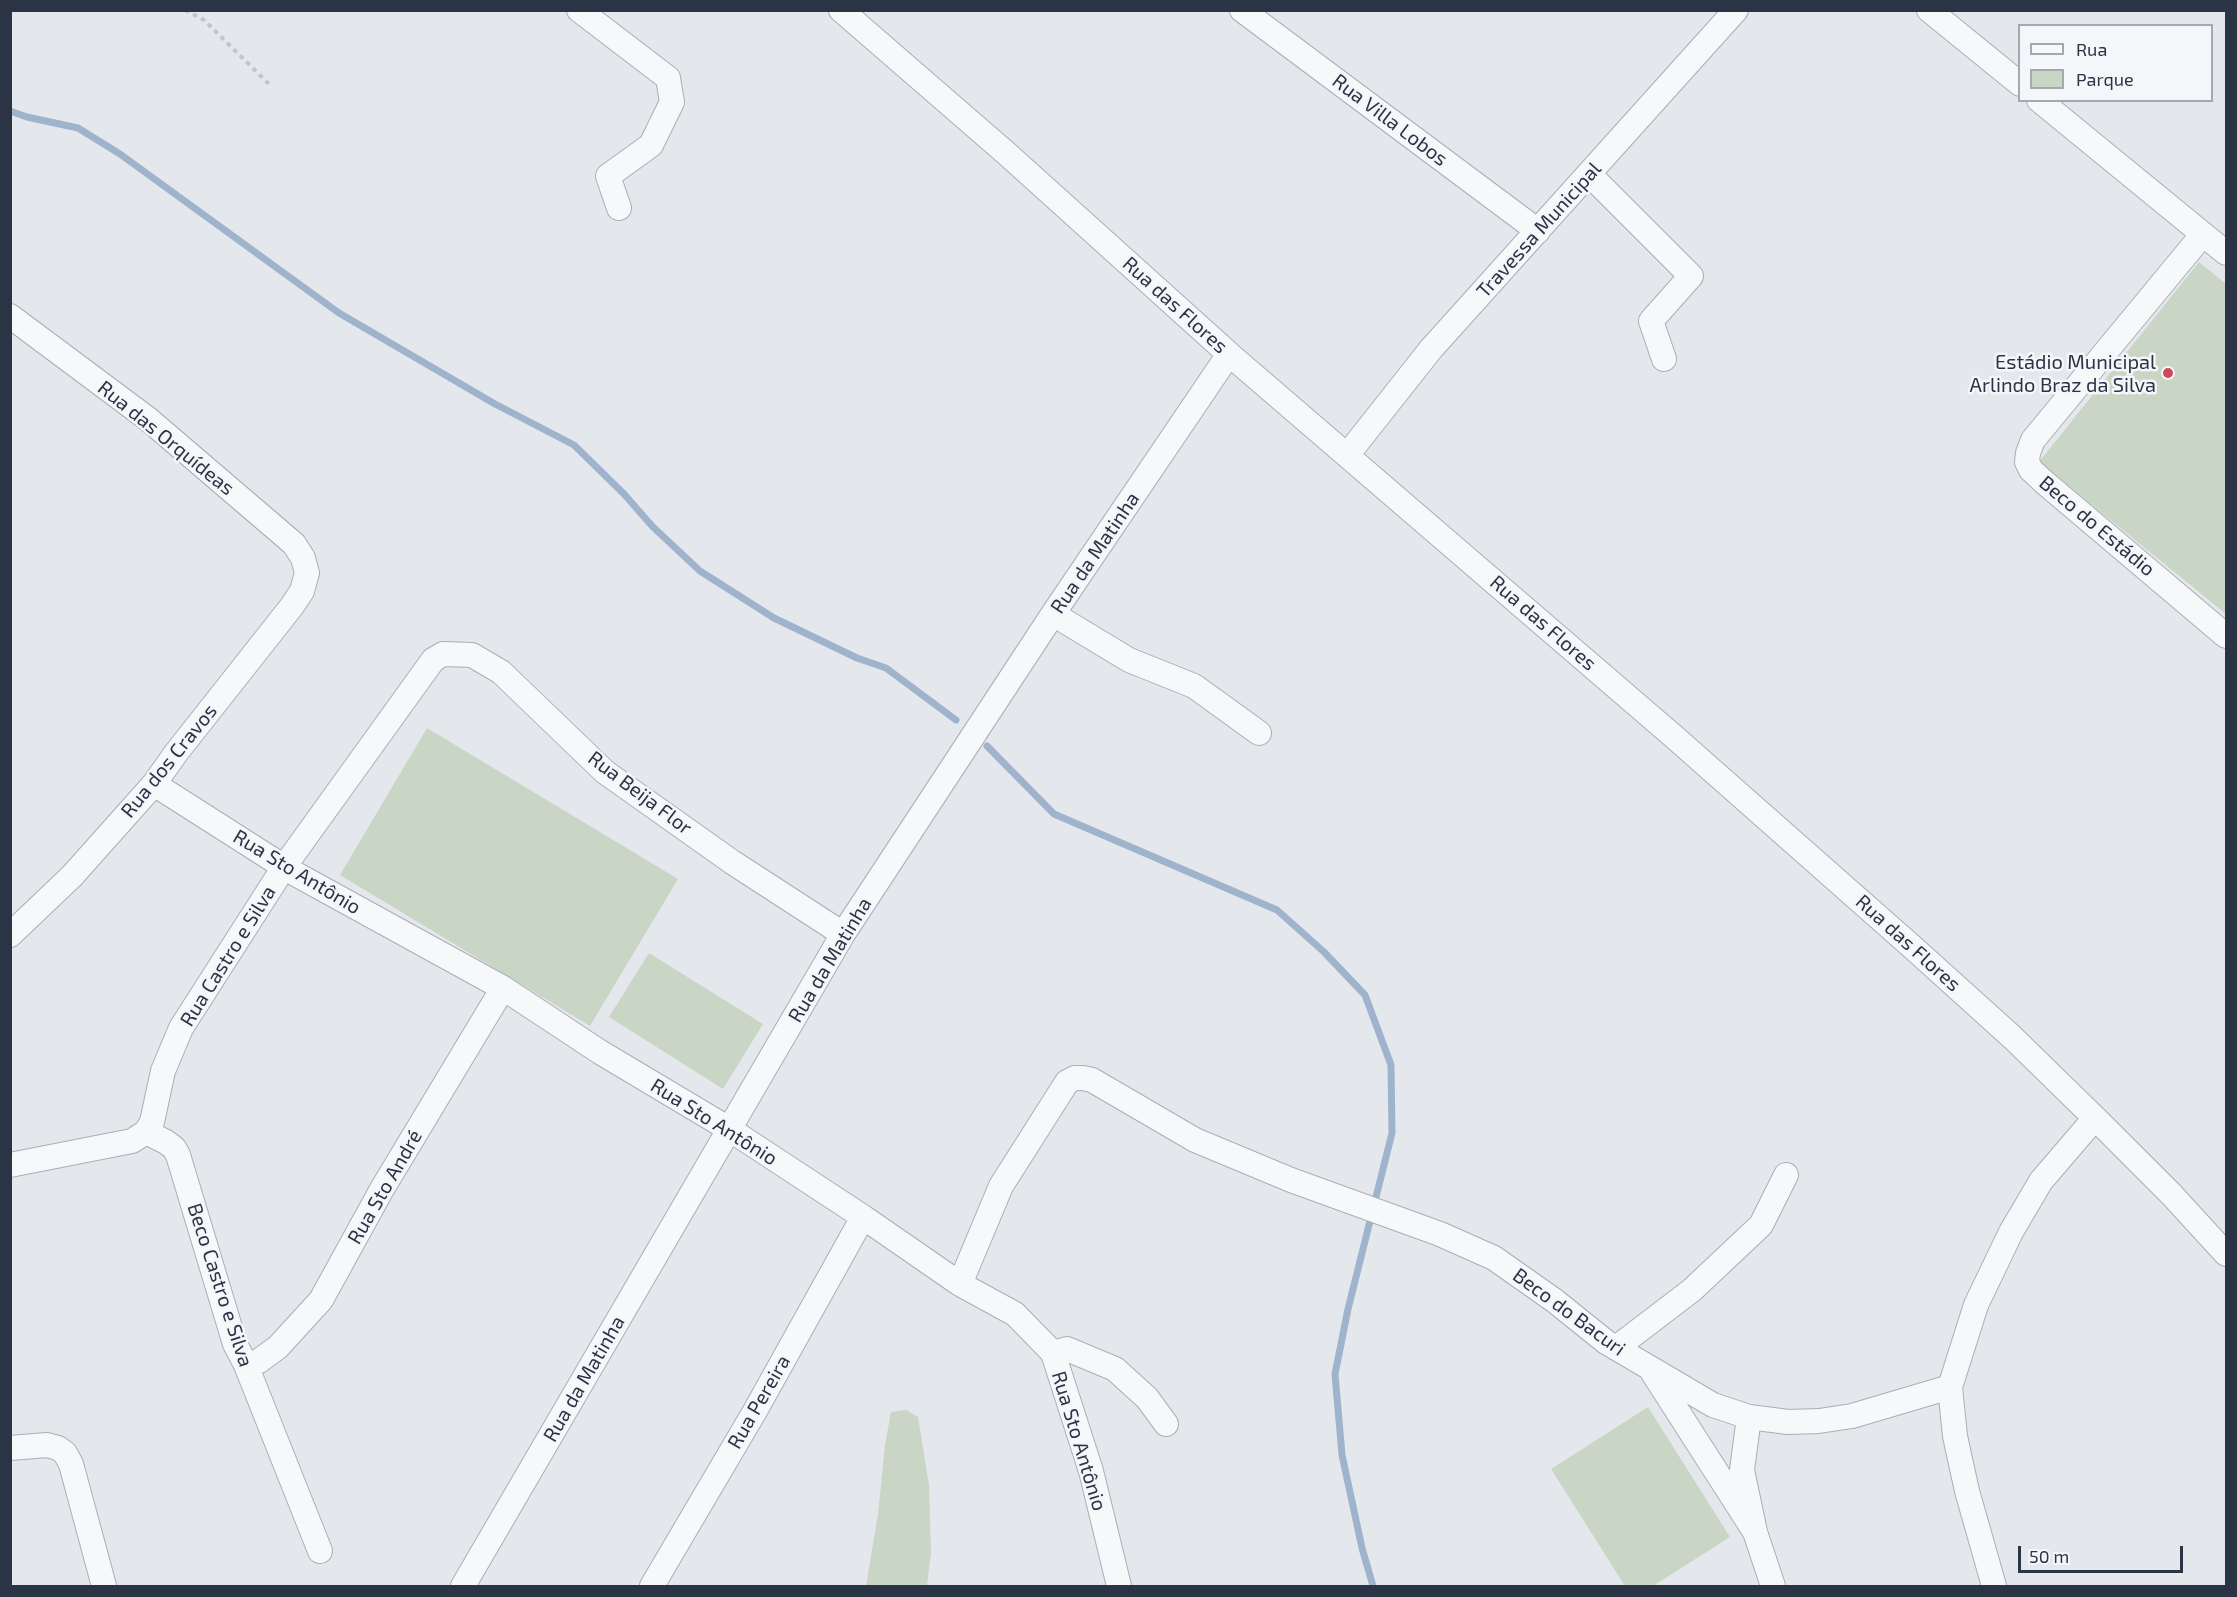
<!DOCTYPE html>
<meta charset="utf-8">
<style>
body{margin:0}
#map{position:relative;width:2237px;height:1597px;overflow:hidden;background:#e4e7ec;font-family:"Exo 2",sans-serif}
canvas{display:block}
.frame{position:absolute;inset:0;border:12px solid #2b3445;pointer-events:none}
.legend{position:absolute;left:2018px;top:24px;width:195px;height:78px;box-sizing:border-box;background:#f4f6f9;border:2px solid #a4a8b1;margin:0;padding:8px 10px;list-style:none;font-size:18px;color:#2b3445}
.legend li{display:flex;align-items:center;gap:12px;height:30px}
.legend b{width:30px;border:2px solid #a4a8b1}
.scale{position:absolute;left:2018px;top:1546px;width:165px;height:27px;box-sizing:border-box;border:3px solid #2b3445;border-top:0;padding-left:8px;font-size:18px;line-height:21px;white-space:nowrap;color:#2b3445;-webkit-text-stroke:4px #f4f6f9;paint-order:stroke}
</style>
<div id="map">
<canvas width="2237" height="1597"></canvas>
<div class="frame"></div>
<ul class="legend">
<li><b style="height:8px;background:#f7f8fa"></b>Rua</li>
<li><b style="height:16px;background:#c9d6c5"></b>Parque</li>
</ul>
<div class="scale">50 m</div>
</div>
<script>
const g = document.querySelector('canvas').getContext('2d');
g.lineJoin = 'round';
function fillPath(path, color) {
  g.fillStyle = color;
  g.fill(path, 'evenodd');
}
function toPath(rows) {
  const path = new Path2D();
  for (const r of rows) {
    path.moveTo(r[0], r[1]);
    for (let i = 2; i < r.length; i += 2) path.lineTo(r[i], r[i + 1]);
  }
  return path;
}
function stroke(path, color, width, dash) {
  g.strokeStyle = color;
  g.lineWidth = width;
  g.lineCap = dash ? 'butt' : 'round';
  g.setLineDash(dash || []);
  g.stroke(path);
}
function label(font, color, halo, rows, align = 'center') {
  g.font = font + ' "Exo 2",sans-serif';
  g.lineWidth = 5;
  g.setLineDash([]);
  g.textBaseline = 'middle';
  g.strokeStyle = halo;
  g.fillStyle = color;
  for (const [text, x, y, turn = 0] of rows) {
    g.save();
    g.translate(x, y);
    g.rotate((+turn || 0) * Math.PI / 180);
    g.textAlign = isNaN(turn) ? turn : align;
    if (halo) g.strokeText(text, 0, 0);
    g.fillText(text, 0, 0);
    g.restore();
  }
}
fillPath(toPath([
 [2199,262,2226,284,2226,614,2039,462],
 [427,728,678,879,590,1026,340,875],
 [649,953,763,1024,723,1089,609,1017],
 [1648,1407,1730,1537,1653,1586,1625,1586,1551,1469],
 [906,1410,918,1417,929,1485,931,1552,927,1586,866,1586,878,1514,885,1445,891,1412]
]), '#c9d6c5');
stroke(toPath([
 [10,111,27,117,78,128,120,154,339,313,495,404,574,445,624,494,652,526,700,571,774,618,857,658,886,668,956,720],
 [987,746,1054,814,1277,910,1324,952,1365,995,1391,1065,1392,1133,1348,1309,1335,1374,1342,1455,1362,1548,1373,1586]
]), '#9fb4cc', 7);
const minor = toPath([
 [579,10,668,78,672,102,651,145,608,176,619,208],
 [841,10,1006,153,1229,354,1672,735,1910,945,2012,1037,2095,1118,2171,1194,2226,1254],
 [1242,10,1538,231],
 [1929,10,2020,84],
 [2039,100,2226,253],
 [1589,174,1691,276,1651,321,1664,359],
 [2203,234,2033,440,2028,453,2027,462,2031,470,2044,482,2226,636],
 [10,316,148,419,294,544,303,558,307,573,302,591,292,606,176,753,154,784,72,876,10,935],
 [1348,454,1431,349,1736,10],
 [1053,614,1129,660,1194,686,1259,733],
 [154,784,292,872,503,988,600,1052,729,1129,863,1217,960,1284,1015,1314,1053,1353,1091,1471,1119,1586],
 [146,1132,166,1142,174,1148,178,1155,235,1344,246,1365,320,1551],
 [10,1165,132,1141,146,1132,152,1122,163,1071,181,1028,284,867,433,660,443,654,472,655,501,672,605,772,732,862,843,934],
 [960,1284,1001,1186,1067,1082,1075,1078,1083,1078,1092,1080,1195,1140,1291,1180,1440,1234,1494,1258,1555,1301,1606,1342,1713,1405,1749,1417,1788,1422,1819,1421,1852,1416,1950,1387],
 [1616,1348,1692,1290,1761,1225,1786,1175],
 [1053,1353,1067,1349,1115,1369,1147,1398,1166,1424],
 [246,1365,259,1361,278,1347,321,1300,382,1189,503,988],
 [1653,1373,1755,1532],
 [1749,1417,1742,1470,1755,1532,1773,1586],
 [10,1448,47,1445,58,1448,65,1453,71,1464,104,1586],
 [463,1586,843,934,1053,614,1229,354],
 [652,1586,755,1411,863,1217],
 [1994,1586,1967,1491,1955,1436,1950,1387,1976,1305,2011,1232,2041,1181,2095,1118]
]);
stroke(minor, '#a9aeb7', 26);
stroke(toPath([
 [185,10,204,20,271,86]
]), '#c2c5cb', 4, [4.5, 4.5]);
stroke(minor, '#f7f8fa', 24);
for (const [x, y, r, color] of [
 [2168,373,6,"#d1495b"]
]) {
  const dot = new Path2D();
  dot.arc(x, y, r, 0, 2 * Math.PI);
  g.fillStyle = color;
  g.fill(dot);
  stroke(dot, '#f4f6f9', 2);
}
label('20px', '#2b3445', '#f4f6f9', [
 ["Rua Villa Lobos",1390,120,37],
 ["Travessa Municipal",1539,230,-48],
 ["Rua das Flores",1175,305,42],
 ["Rua das Orquídeas",166,438,39],
 ["Beco do Estádio",2097,526,40],
 ["Rua da Matinha",1095,553,-56],
 ["Rua das Flores",1543,623,41],
 ["Rua dos Cravos",169,761,-51],
 ["Rua Beija Flor",640,793,37],
 ["Rua Sto Antônio",297,872,31],
 ["Rua das Flores",1908,943,42],
 ["Rua Castro e Silva",228,956,-58],
 ["Rua da Matinha",830,960,-59],
 ["Rua Sto Antônio",714,1122,32],
 ["Rua Sto André",385,1187,-60],
 ["Beco Castro e Silva",220,1285,72],
 ["Beco do Bacuri",1569,1312,36],
 ["Rua da Matinha",584,1379,-60],
 ["Rua Pereira",759,1402,-60],
 ["Rua Sto Antônio",1079,1441,73]
]);
label('20px', '#2b3445', '#f4f6f9', [
 ["Estádio Municipal",2156,362],
 ["Arlindo Braz da Silva",2156,385]
], 'right');
</script>
